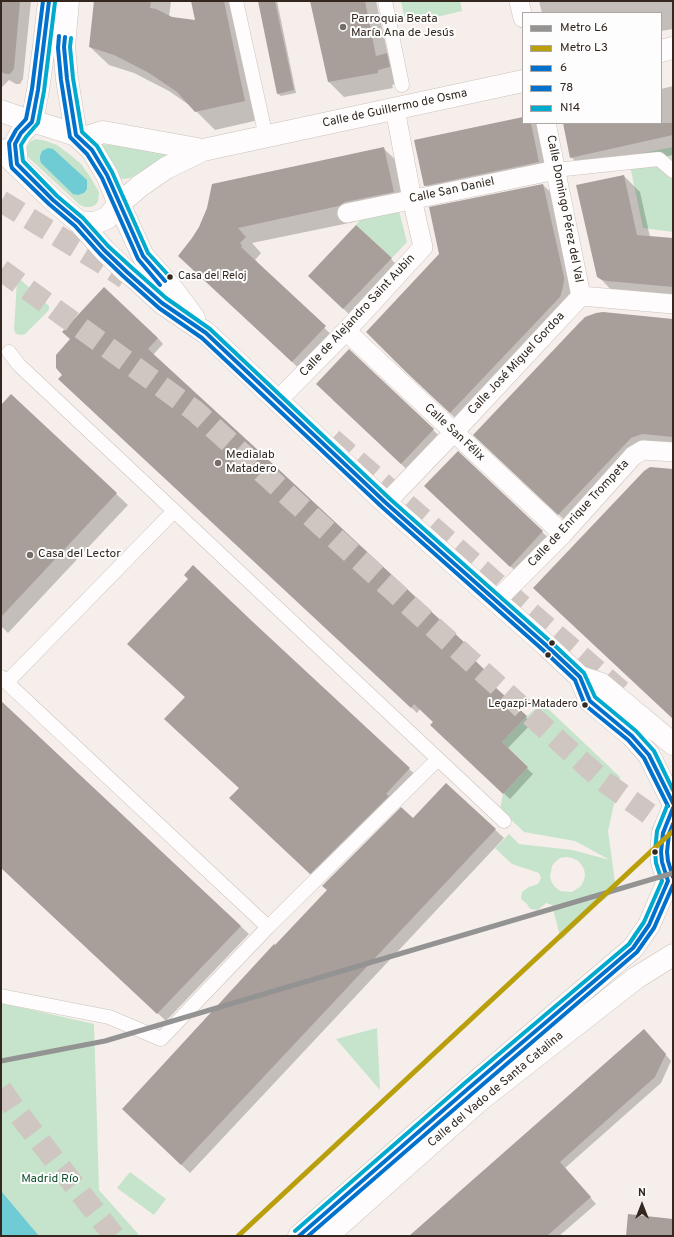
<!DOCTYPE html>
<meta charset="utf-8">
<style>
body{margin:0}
#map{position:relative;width:674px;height:1237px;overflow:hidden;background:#f6eeea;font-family:Overpass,sans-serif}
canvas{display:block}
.frame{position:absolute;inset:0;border:2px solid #332720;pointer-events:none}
.legend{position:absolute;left:522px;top:12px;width:140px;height:112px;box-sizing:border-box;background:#fdfdfd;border:1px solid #aca7a5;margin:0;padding:5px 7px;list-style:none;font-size:12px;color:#332720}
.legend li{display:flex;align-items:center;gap:8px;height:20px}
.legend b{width:20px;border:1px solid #aca7a5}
.north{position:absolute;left:622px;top:1185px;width:40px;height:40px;-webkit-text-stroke:3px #fdfdfd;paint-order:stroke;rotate:0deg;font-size:11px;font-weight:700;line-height:16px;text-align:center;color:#332720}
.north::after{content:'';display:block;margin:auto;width:14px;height:18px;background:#332720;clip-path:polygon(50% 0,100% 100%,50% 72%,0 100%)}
</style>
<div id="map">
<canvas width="674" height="1237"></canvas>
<div class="frame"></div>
<ul class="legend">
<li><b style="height:5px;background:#939393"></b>Metro L6</li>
<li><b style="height:5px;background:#b89f0b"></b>Metro L3</li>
<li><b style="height:5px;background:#0072ce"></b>6</li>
<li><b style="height:5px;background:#0072ce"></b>78</li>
<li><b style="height:5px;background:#00a9ce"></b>N14</li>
</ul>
<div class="north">N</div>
</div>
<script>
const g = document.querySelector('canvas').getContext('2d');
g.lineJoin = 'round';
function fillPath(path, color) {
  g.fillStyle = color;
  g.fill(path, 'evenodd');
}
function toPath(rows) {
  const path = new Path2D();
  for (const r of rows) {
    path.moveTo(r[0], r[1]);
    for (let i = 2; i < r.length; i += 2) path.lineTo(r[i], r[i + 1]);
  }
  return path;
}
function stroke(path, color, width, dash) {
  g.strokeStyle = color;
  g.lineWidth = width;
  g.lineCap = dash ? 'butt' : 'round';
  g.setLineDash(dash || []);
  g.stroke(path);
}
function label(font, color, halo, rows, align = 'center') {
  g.font = font + ' Overpass,sans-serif';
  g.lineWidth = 4;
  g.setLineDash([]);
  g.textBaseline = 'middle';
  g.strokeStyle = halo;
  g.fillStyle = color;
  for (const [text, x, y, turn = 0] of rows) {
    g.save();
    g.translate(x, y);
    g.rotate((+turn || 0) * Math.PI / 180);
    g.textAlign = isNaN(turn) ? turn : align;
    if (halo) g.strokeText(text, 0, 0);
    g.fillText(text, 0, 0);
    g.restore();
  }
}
fillPath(toPath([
 [401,1,460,1,462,11,406,24],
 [36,139,46,141,57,145,69,154,81,164,89,175,99,192,98,202,95,205,91,207,85,207,80,205,29,158,26,153,27,146,31,141],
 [101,144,170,151,170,154,130,178,122,179,115,173],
 [673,147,673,232,643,228,628,156],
 [399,211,407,242,392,258,356,225,362,217],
 [21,280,49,306,49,310,25,334,22,335,16,334,14,329,17,281],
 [542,703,620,777,608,831,616,890,597,905,561,940,552,905,546,903,538,910,530,909,527,904,521,899,522,892,529,887,538,884,541,878,539,873,512,864,495,848,509,834,519,844,572,850,610,860,575,841,524,832,500,809,503,794,528,767,502,742,527,716],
 [566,857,572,858,577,860,581,864,584,869,585,875,584,880,581,886,572,892,560,891,555,887,552,883,550,877,552,866,555,862,560,858],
 [1,1003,94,1024,99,1190,140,1236,1,1236],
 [377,1028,380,1090,336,1039],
 [130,1172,166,1199,154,1215,117,1188]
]), '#c5e4cb');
fillPath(toPath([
 [48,148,53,149,87,180,87,189,84,193,78,195,73,194,41,163,40,160,40,156,42,151],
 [1,1191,39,1236,1,1236]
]), '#6fccd4');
fillPath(toPath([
 [1,1,31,1,23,79,20,84,16,84,9,80,1,88],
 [95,1,171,1,169,17,196,21,192,1,238,1,263,119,215,130,192,107,169,91,134,73,109,65,90,47],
 [259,1,277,1,296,93,281,96,278,94],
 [311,1,376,1,388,55,402,70,404,82,392,85,393,88,344,97,329,82],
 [539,1,673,1,673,29,661,31,661,13,542,13],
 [673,86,673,155,587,173,571,157,564,123,661,123,661,89],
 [523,118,523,123,535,123,545,133,554,178,441,202,425,185],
 [383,148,399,163,409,207,360,217,354,222,252,243,261,253,255,260,257,261,256,262,340,343,308,377,180,256],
 [624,176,640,192,650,237,673,239,673,302,614,293,598,276],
 [543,185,559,200,579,293,466,428,422,387],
 [391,259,404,272,357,322,323,289],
 [673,320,673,450,650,451,574,529,490,450],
 [158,338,163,344,153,355,464,643,470,649,466,653,493,679,489,683,532,723,507,749,533,774,510,799,437,731,434,722,420,709,417,713,65,384],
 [349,351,450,446,418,480,333,400],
 [11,396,128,505,8,633,1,626,1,406],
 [458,452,559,548,527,582,442,502],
 [253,624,421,780,321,884,242,809,240,789,176,730,186,698,140,655],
 [1,701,249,934,166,1021,1,866],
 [446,784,504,838,190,1173,132,1118,276,946,414,819],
 [650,1036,671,1061,661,1083,565,1168,596,1204,559,1236,411,1236]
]), '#0003');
fillPath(toPath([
 [1,1,20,1,14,69,10,74,6,74,1,72],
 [94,1,151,1,150,8,156,9,172,17,195,20,191,1,224,1,245,101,195,112,177,92,149,73,114,55,89,47],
 [258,1,275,1,294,90,277,94],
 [310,1,365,1,376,56,387,53,390,67,378,70,378,73,328,82],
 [523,117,523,123,531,123,539,162,424,186,414,140],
 [563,123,673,123,673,135,570,158],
 [384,147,394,192,345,202,339,206,238,228,246,237,240,243,242,245,241,247,326,326,292,362,178,256,192,238,199,227,207,208,212,184],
 [624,175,637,235,673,238,673,287,607,281,602,280,597,277,576,185],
 [543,184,564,277,564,281,562,291,560,297,450,413,406,372,366,332,439,254,429,207],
 [356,225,392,258,343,309,308,276],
 [104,287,158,338,148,349,260,452,465,643,461,647,488,673,484,677,527,716,502,742,528,767,503,794,430,725,433,722,414,704,411,708,58,379,62,375,56,368,56,355,70,339,62,332],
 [603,312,673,319,673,437,642,434,631,438,558,515,473,435,580,322,585,317,596,313],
 [349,349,434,429,401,464,316,384],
 [11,394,117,493,1,617,1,405],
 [458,451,543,531,510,567,424,486],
 [650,467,673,469,673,719,533,588,644,471],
 [193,565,254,623,410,768,386,794,389,796,310,874,229,798,239,788,164,719,185,697,127,644,188,579,184,575],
 [1,701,241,926,157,1014,1,868],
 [446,783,496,829,181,1165,122,1109,274,944,275,945,327,890,322,886,401,807,413,818],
 [644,1029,666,1054,655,1077,560,1162,591,1197,547,1236,409,1236],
 [628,1214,673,1219,673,1236,626,1236]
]), '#a89f9a');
stroke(toPath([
 [1,201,102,263,125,278],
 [1,270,195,411,602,780,673,831],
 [332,439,504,590,621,691],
 [1,1089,14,1108,114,1236]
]), '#cfc6c2', 22, [22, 11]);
const pedestrian = toPath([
 [236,1,266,137],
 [385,1,402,85],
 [565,169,659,159,673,171],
 [9,352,19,365,36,381,504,821],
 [1,677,268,927],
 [7,682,174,511],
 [1,996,109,1017,161,1039,268,927,438,759]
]);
const minor = toPath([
 [519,1,523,18],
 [546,123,581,296],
 [347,213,556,170],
 [581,296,673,304],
 [346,331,563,534],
 [278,400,346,331,423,247,412,199,395,109],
 [386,503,457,429,581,296],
 [496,601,563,534,633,456,643,450,673,452]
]);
const tertiary = toPath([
 [68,1,64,47,67,79,76,135],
 [661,51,673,48],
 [1,111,32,122,42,124,76,135,92,150,107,175,119,204,143,256,174,291,194,318],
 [32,122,38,90,44,46,49,1],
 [81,139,103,132,203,150],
 [1,150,53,200,79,222,104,250,127,272,137,280,162,303,206,333,386,503,547,646,580,677,590,701,632,736,649,755,673,803],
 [17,164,15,144,21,133,32,122],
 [79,222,95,223,107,218,119,204,140,186,166,168,203,150,523,81],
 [580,677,601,684,673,744]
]);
const primary = toPath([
 [673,808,663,833,661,852,662,862,668,881,673,890],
 [299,1236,470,1087,633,948,649,925,668,881],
 [327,1236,480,1100,636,978,673,955]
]);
stroke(pedestrian, '#cbc2bc', 15);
stroke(minor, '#cbc2bc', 20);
stroke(tertiary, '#cbc2bc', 23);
stroke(primary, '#cbc2bc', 23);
stroke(pedestrian, '#fefcfc', 14);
stroke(minor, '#fefcfc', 19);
stroke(tertiary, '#fefcfc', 22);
stroke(primary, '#fefcfc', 22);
stroke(toPath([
 [49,1,38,90,32,122,21,133,15,144,17,164,53,200,79,222,104,250,127,272,162,303,206,333,386,503,547,646,580,677,590,701,632,736,649,755,673,803],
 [65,37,64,47,67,79,76,135,92,150,107,175,143,256,165,281],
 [299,1236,470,1087,633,948,649,925,668,881,662,862,661,852,663,833,673,808]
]), '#0072ce', 4);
stroke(toPath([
 [43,1,32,89,26,119,16,130,9,143,11,165,12,168,49,204,75,226,100,254,123,276,159,308,202,338,382,507,543,650,575,680,585,705,628,740,644,758,668,806],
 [59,36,58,48,61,80,70,137,87,154,102,178,138,259,160,285],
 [673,824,669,834,667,852,668,861,673,877],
 [308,1236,474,1092,637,952,654,928,673,885]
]), '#0072ce', 4);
stroke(toPath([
 [55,2,44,91,38,123,26,137,21,145,23,161,57,196,83,218,108,246,131,267,166,298,210,329,390,499,551,642,584,673,595,697,636,731,654,751,673,790],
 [71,38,70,47,73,78,82,132,97,146,112,172,148,253,170,277],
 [295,1231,466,1082,629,944,644,922,662,881,656,863,655,851,657,831,667,806]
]), '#00a9ce', 4);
stroke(toPath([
 [1,1061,105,1041,673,873]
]), '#939393', 5);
stroke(toPath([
 [238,1236,673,831]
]), '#b89f0b', 5);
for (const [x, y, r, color] of [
 [343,27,4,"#776d67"],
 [170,277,3.5,"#332720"],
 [218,463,4,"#776d67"],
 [30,555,4,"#776d67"],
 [552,643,3.5,"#332720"],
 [548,655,3.5,"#332720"],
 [585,705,3.5,"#332720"],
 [655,852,3.5,"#332720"]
]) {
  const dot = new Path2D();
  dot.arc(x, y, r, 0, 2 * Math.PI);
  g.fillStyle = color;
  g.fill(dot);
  stroke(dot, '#fdfdfd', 1.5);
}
label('11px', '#332720', '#fdfdfd', [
 ["Casa del Reloj",178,277],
 ["Legazpi-Matadero",578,705,"right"]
], 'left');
label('12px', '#332720', '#fdfdfd', [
 ["Parroquia Beata",351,20],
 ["María Ana de Jesús",351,34],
 ["Medialab",226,456],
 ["Matadero",226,470],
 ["Casa del Lector",38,555]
], 'left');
label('12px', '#332720', '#fdfdfd', [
 ["Calle de Guillermo de Osma",395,109,-12],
 ["Calle San Daniel",452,191,-12],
 ["Calle Domingo Pérez del Val",564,209,79],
 ["Calle de Alejandro Saint Aubin",358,316,-47],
 ["Calle José Miguel Gordoa",517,364,-47],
 ["Calle San Félix",454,433,43],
 ["Calle de Enrique Trompeta",579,514,-47],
 ["Calle del Vado de Santa Catalina",496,1090,-40]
]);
label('12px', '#105130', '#fdfdfd', [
 ["Madrid Río",50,1180]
]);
</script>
